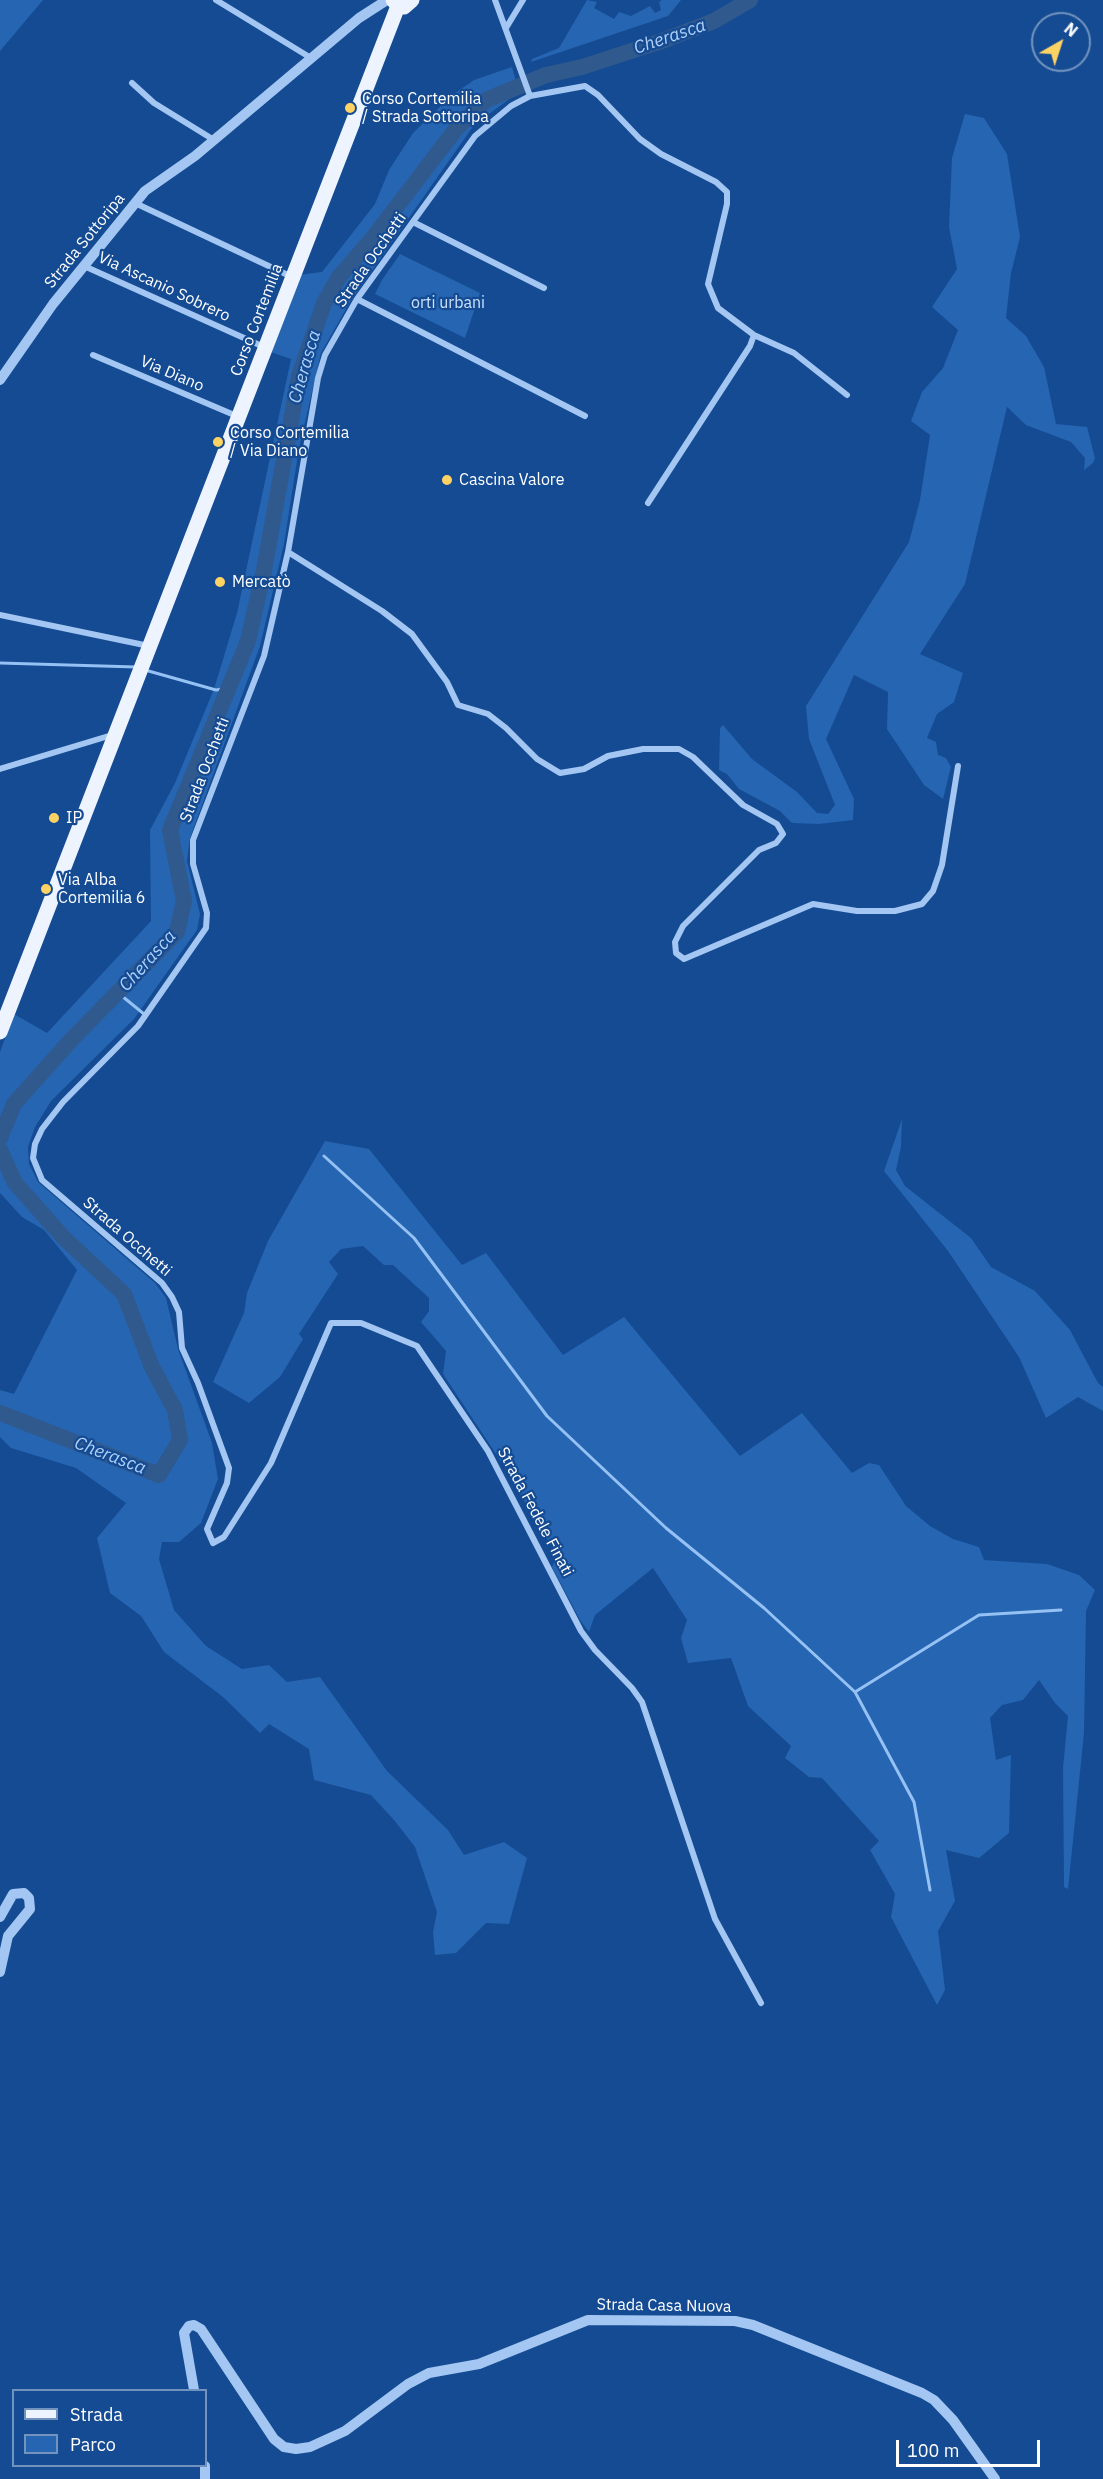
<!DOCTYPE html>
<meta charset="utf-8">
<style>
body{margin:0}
#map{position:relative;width:1103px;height:2479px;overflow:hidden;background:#144b93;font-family:"IBM Plex Sans",sans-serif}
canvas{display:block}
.legend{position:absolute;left:12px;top:2389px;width:195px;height:78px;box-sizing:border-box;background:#144b93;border:2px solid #7293be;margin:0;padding:8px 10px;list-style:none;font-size:18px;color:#fff}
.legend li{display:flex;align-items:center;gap:12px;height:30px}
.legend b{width:30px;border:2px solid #7293be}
.north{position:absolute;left:1031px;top:12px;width:60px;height:60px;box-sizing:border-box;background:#144b93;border:2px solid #7293be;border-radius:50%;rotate:39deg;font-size:16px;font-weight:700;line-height:24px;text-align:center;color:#fff}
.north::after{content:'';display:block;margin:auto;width:21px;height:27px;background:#ffd363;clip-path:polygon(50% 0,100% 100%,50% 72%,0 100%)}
.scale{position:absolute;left:896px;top:2440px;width:144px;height:27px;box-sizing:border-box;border:3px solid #fff;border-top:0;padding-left:8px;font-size:18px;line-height:21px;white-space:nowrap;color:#fff;-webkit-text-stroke:4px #144b93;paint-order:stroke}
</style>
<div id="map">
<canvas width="1103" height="2479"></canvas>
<ul class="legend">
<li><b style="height:8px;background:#edf4ff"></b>Strada</li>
<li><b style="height:16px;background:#2665b2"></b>Parco</li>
</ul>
<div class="north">N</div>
<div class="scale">100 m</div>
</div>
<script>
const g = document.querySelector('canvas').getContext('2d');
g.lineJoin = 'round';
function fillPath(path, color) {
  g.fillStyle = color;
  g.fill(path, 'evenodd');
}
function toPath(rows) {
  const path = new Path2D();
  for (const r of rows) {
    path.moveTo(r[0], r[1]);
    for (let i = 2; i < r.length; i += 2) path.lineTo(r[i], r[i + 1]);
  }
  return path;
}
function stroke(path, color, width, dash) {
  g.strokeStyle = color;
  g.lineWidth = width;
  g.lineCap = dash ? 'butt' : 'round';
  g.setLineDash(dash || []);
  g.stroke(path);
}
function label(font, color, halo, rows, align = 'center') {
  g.font = font + ' "IBM Plex Sans",sans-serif';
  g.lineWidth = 4.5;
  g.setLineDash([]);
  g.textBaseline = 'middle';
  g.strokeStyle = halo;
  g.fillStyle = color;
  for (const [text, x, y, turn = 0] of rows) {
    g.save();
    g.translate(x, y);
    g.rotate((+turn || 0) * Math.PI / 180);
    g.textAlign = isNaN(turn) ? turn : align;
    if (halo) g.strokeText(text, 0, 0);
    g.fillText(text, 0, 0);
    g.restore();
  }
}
fillPath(toPath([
 [0,0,43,0,0,51],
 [587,0,597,2,594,8,614,19,619,12,631,16,650,6,655,13,661,10,659,2,662,0,681,0,668,16,531,62,532,59,559,48],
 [512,67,519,92,474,125,350,302,321,353,299,448,284,544,260,646,190,838,187,861,200,914,197,930,134,1019,51,1101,35,1127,28,1147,29,1164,38,1182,155,1283,166,1298,178,1349,212,1443,218,1479,201,1523,179,1542,162,1542,159,1559,174,1610,206,1646,242,1669,269,1665,287,1682,320,1677,387,1771,448,1830,464,1855,504,1842,527,1858,509,1924,486,1923,456,1953,435,1955,433,1932,437,1912,415,1847,394,1820,371,1795,314,1780,309,1749,269,1724,260,1733,223,1697,164,1652,141,1616,110,1593,97,1538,126,1503,76,1468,11,1448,0,1437,0,1390,14,1394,77,1270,44,1230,22,1217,0,1193,0,1052,14,1014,47,1033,151,921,150,830,175,783,214,689,237,613,291,359,268,351,298,275,322,272,375,204,389,170,413,133,451,96,474,80],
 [965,114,984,118,1007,154,1020,237,1011,273,1006,318,1026,336,1044,367,1056,424,1087,427,1095,458,1093,463,1084,470,1085,458,1071,442,1026,425,1007,407,965,584,920,654,963,673,954,702,937,714,927,738,936,742,938,755,946,758,951,767,943,799,924,785,887,729,888,692,854,675,826,739,854,799,853,820,819,824,792,823,780,811,739,789,727,774,719,770,720,728,723,725,752,759,797,792,817,813,828,814,835,805,809,739,806,706,909,542,920,500,930,435,911,421,922,392,943,368,958,330,932,307,957,269,949,227,952,158],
 [400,254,480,293,465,338,375,294,382,280],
 [902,1119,901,1147,896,1170,905,1186,971,1238,991,1267,1035,1291,1070,1330,1098,1383,1103,1387,1103,1411,1078,1397,1046,1418,1019,1357,948,1251,884,1171],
 [325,1141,369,1149,462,1265,486,1253,563,1355,624,1317,740,1456,802,1413,852,1473,869,1463,879,1465,906,1506,930,1526,953,1539,979,1547,984,1560,1047,1564,1079,1575,1095,1590,1086,1611,1084,1733,1068,1889,1064,1887,1063,1768,1068,1716,1055,1703,1039,1680,1023,1700,1002,1705,990,1718,996,1760,1011,1755,1009,1833,979,1858,946,1850,955,1901,938,1931,945,1990,937,2005,891,1917,895,1894,870,1850,879,1841,822,1778,809,1777,785,1758,791,1746,748,1706,731,1658,688,1663,681,1638,687,1620,653,1568,595,1615,589,1632,580,1620,552,1567,557,1556,500,1460,443,1374,446,1351,421,1322,429,1311,429,1298,393,1265,384,1265,363,1246,341,1249,329,1262,338,1274,299,1334,303,1339,280,1377,249,1403,213,1382,244,1313,247,1293,268,1241]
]), '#2665b2');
stroke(toPath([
 [0,663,136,667],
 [145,670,216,690,228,688],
 [117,992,144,1014],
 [324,1156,414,1238,547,1416,666,1528,764,1608,855,1692,914,1802,930,1890],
 [855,1692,979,1615,1061,1610]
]), '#95c1f5', 3);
stroke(toPath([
 [0,1138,14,1104,72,1039,177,932,184,901,170,830,248,641,264,570,299,377,324,303,339,277,372,239,456,129,486,100,546,75,582,67,662,41,714,21,750,0],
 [0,1150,15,1183,64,1238,124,1294,152,1367,175,1410,180,1440,159,1475,0,1413]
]), '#30598e', 16);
stroke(toPath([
 [216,0,311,58],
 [495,0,530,96],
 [506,28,523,0],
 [132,83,154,103,214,140],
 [135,203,292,277],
 [413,222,544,288],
 [84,266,264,347],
 [357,299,585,416],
 [93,355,239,417],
 [648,503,750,346,754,335],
 [288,552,382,611,412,634,447,682,458,705,488,714,506,728,537,759,560,773,584,769,608,756,643,749,679,749,693,757,743,805,777,824,783,834,776,843,759,850,683,926,675,942,676,953,684,959,813,904,857,911,895,911,922,904,933,891,942,865,958,766],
 [0,615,149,646],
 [0,769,112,735],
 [761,2003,715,1919,642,1702,632,1688,595,1650,581,1631,488,1451,417,1346,361,1323,331,1323,271,1463,224,1537,213,1543,207,1529,227,1483,229,1468,198,1383,182,1348,179,1312,172,1297,162,1283,42,1180,33,1158,35,1144,42,1129,63,1102,138,1026,206,928,207,913,193,864,193,840,264,656,288,552,318,378,325,355,357,299,475,136,511,106,530,96,585,86,598,95,640,139,661,154,716,182,727,192,727,204,708,284,718,308,754,335,794,353,847,395]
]), '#a3c6f2', 6);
stroke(toPath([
 [0,380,53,304,145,191,195,156,359,18,387,0],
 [0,1917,13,1894,24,1893,29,1898,30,1909,8,1936,0,1972],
 [194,2390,184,2333,189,2326,194,2325,201,2329,274,2439,284,2447,296,2449,310,2447,345,2431,408,2384,429,2373,479,2364,588,2320,735,2321,753,2325,922,2393,934,2400,953,2420,995,2479],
 [205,2466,205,2479]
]), '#a3c6f2', 10);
stroke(toPath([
 [393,0,398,6,404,7,412,0],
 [0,1032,398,6]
]), '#edf4ff', 15);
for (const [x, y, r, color] of [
 [350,108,6,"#ffd363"],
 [218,442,6,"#ffd363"],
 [447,480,6,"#ffd363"],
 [220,582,6,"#ffd363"],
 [54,818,6,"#ffd363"],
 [46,889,6,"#ffd363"]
]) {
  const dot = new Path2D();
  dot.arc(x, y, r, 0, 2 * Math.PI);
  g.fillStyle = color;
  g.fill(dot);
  stroke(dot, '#144b93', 2);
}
label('16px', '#fff', '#144b93', [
 ["Corso Cortemilia",362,99],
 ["/ Strada Sottoripa",362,117],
 ["Corso Cortemilia",230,433],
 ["/ Via Diano",230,451],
 ["Cascina Valore",459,480],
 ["Mercatò",232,582],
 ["IP",66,818],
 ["Via Alba",58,880],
 ["Cortemilia 6",58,898]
], 'left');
label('16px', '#fff', '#144b93', [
 ["Strada Sottoripa",85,241,-51],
 ["Strada Occhetti",371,260,-55],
 ["Via Ascanio Sobrero",164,287,25],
 ["Corso Cortemilia",257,320,-69],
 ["Via Diano",172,374,23],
 ["Strada Occhetti",205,770,-69],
 ["Strada Occhetti",127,1237,41],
 ["Strada Fedele Finati",535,1512,62],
 ["Strada Casa Nuova",664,2306,1]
]);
label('16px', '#cae1fc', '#144b93', [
 ["orti urbani",448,303]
]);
label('italic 18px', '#afd0f9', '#144b93', [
 ["Cherasca",670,37,-19],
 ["Cherasca",305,367,-74],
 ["Cherasca",148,961,-48],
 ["Cherasca",110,1456,21]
]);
</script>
